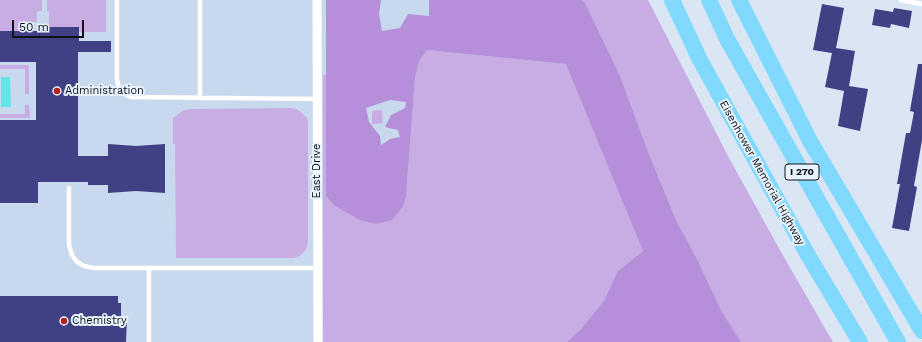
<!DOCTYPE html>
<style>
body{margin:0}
#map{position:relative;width:922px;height:342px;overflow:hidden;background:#dae6f4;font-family:"Work Sans",sans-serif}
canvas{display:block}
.scale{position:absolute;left:12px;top:20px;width:72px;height:18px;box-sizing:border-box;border:2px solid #0f1317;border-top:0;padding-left:5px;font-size:12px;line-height:14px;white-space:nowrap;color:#0f1317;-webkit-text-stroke:3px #e9f3fe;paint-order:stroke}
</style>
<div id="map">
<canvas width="922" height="342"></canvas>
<div class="scale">50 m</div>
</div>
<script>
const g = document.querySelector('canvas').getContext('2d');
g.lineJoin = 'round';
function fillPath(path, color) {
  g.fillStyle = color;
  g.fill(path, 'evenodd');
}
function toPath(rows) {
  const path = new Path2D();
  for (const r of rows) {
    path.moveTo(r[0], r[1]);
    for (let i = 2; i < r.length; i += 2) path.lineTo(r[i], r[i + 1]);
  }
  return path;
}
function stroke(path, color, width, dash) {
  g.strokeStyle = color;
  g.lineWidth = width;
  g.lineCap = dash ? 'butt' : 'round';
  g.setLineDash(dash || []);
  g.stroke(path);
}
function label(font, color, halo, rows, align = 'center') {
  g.font = font + ' "Work Sans",sans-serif';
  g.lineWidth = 4;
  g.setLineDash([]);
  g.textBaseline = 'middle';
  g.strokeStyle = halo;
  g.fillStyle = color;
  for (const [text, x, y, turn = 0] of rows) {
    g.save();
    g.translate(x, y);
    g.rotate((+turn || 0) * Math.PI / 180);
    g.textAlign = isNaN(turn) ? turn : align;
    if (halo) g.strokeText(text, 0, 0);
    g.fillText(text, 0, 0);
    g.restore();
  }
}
fillPath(toPath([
 [0,0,608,0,804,342,0,342]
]), '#c8d9ed');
fillPath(toPath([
 [0,0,42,0,42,11,37,11,37,22,24,22,24,31,0,31],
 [47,0,106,0,106,32,79,32,78,27,49,27,49,11,47,11],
 [582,0,648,0,729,158,781,252,833,342,741,342,722,312,697,259,676,220,649,154,620,76,585,4],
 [427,50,567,64,643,251,617,272,605,299,581,329,567,342,323,342,323,75,326,75,327,196,403,206,406,197,415,78,419,61],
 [0,65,29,65,29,94,25,94,25,69,0,69],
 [25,105,29,105,30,118,0,118,0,114,25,114],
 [290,108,296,109,301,112,307,118,308,123,308,242,306,250,298,257,292,258,176,258,175,144,173,144,173,118,184,110,193,109],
 [382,110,383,123,372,124,372,111]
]), '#c8ace4');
fillPath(toPath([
 [326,0,381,0,379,14,382,31,400,28,408,14,429,16,429,0,582,0,585,3,620,76,649,154,676,220,697,259,722,312,741,342,567,342,581,329,605,299,617,272,643,251,566,64,427,50,419,61,415,78,406,197,403,206,392,220,376,224,360,220,335,206,326,196],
 [390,100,406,102,405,108,391,115,385,127,398,130,400,137,390,139,381,145,380,136,369,122,366,108]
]), '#b58fda');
fillPath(toPath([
 [1,77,10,77,11,107,1,107]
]), '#62e4e9');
fillPath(toPath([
 [822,4,844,8,836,48,855,51,849,86,868,89,860,131,838,126,844,91,825,87,832,53,813,50],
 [894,8,912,11,909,28,891,24,890,28,872,25,875,9,893,12],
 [39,27,79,27,79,41,111,41,111,52,78,52,78,156,108,156,108,144,136,146,165,144,165,193,136,191,108,193,108,185,88,185,88,182,38,182,38,203,0,203,0,120,36,120,36,62,0,62,0,31,39,31],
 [918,64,922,64,922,140,914,186,917,187,909,231,892,228,900,184,897,184,906,133,910,133,914,112,910,111],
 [0,296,118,296,118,303,121,303,121,318,127,318,126,342,0,342]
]), '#404085');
stroke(toPath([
 [117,0,117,80,119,88,124,94,131,97,317,99],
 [200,0,200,98],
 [901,0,922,4],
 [69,188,69,245,72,255,77,262,84,266,94,268,318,268],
 [149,268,149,342]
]), '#fff', 4.5);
stroke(toPath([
 [317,0,318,342]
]), '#fff', 9);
stroke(toPath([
 [672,0,700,60,809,257,860,342],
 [709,0,727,39,898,342],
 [739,0,810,141,922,331]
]), '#81dafe', 16);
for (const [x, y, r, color] of [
 [57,91,4,"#b3231c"],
 [64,321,4,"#b3231c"]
]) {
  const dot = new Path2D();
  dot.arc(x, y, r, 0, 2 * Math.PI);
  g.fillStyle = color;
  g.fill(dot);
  stroke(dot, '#e9f3fe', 1.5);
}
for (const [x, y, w] of [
 [802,172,34]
]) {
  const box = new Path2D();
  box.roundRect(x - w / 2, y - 8, w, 16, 3);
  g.fillStyle = '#e9f3fe';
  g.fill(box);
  stroke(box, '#0f1317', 1);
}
label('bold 10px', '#0f1317', null, [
 ["I 270",802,172]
]);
label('11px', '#0f1317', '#e9f3fe', [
 ["Administration",65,91],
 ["Chemistry",72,321]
], 'left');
label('11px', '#0f1317', '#e9f3fe', [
 ["East Drive",317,171,-90],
 ["Eisenhower Memorial Highway",762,173,61]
]);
</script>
